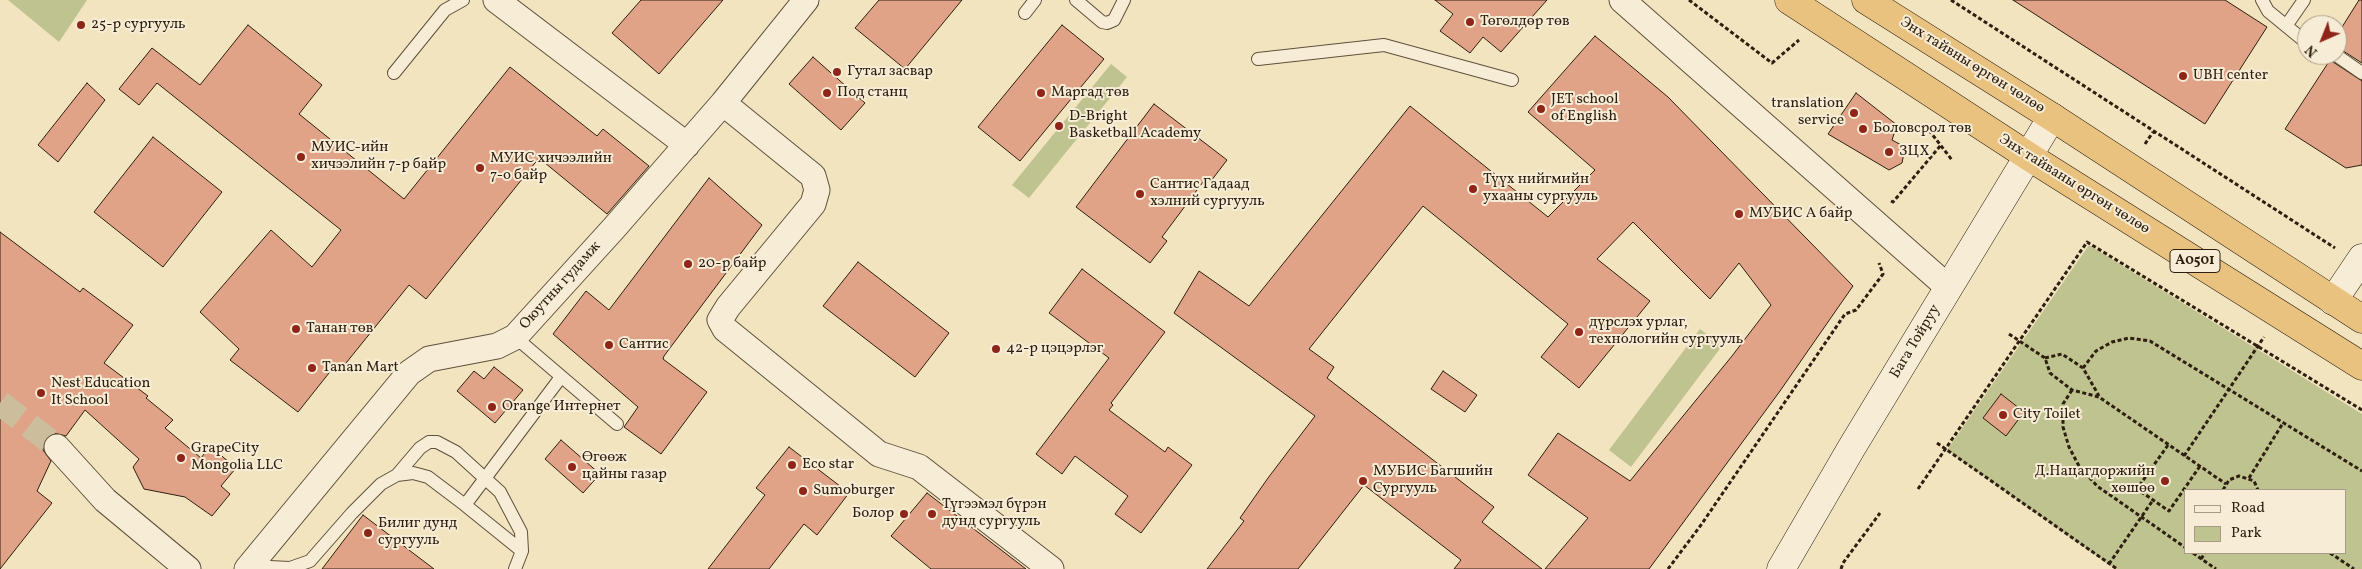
<!DOCTYPE html>
<meta charset="utf-8">
<style>
body{margin:0}
#map{position:relative;width:2362px;height:569px;overflow:hidden;background:#f3e4c0;font-family:Vollkorn,serif}
canvas{display:block}
.legend{position:absolute;left:2184px;top:489px;width:162px;height:65px;box-sizing:border-box;background:#f7edd6;border:1px solid #a79b87;margin:0;padding:6px 9px;list-style:none;font-size:15px;color:#2e1f10}
.legend li{display:flex;align-items:center;gap:10px;height:25px}
.legend b{width:25px;border:1px solid #a79b87}
.north{position:absolute;left:2297px;top:15px;width:50px;height:50px;box-sizing:border-box;background:#f7edd6;border:1px solid #a79b87;border-radius:50%;rotate:224deg;font-size:14px;font-weight:700;line-height:20px;text-align:center;color:#2e1f10}
.north::after{content:'';display:block;margin:auto;width:18px;height:22px;background:#8f2418;clip-path:polygon(50% 0,100% 100%,50% 72%,0 100%)}
</style>
<div id="map">
<canvas width="2362" height="569"></canvas>
<ul class="legend">
<li><b style="height:6px;background:#f7edd6"></b>Road</li>
<li><b style="height:14px;background:#bec390"></b>Park</li>
</ul>
<div class="north">N</div>
</div>
<script>
const g = document.querySelector('canvas').getContext('2d');
g.lineJoin = 'round';
function fillPath(path, color) {
  g.fillStyle = color;
  g.fill(path, 'evenodd');
}
function toPath(rows) {
  const path = new Path2D();
  for (const r of rows) {
    path.moveTo(r[0], r[1]);
    for (let i = 2; i < r.length; i += 2) path.lineTo(r[i], r[i + 1]);
  }
  return path;
}
function stroke(path, color, width, dash) {
  g.strokeStyle = color;
  g.lineWidth = width;
  g.lineCap = dash ? 'butt' : 'round';
  g.setLineDash(dash || []);
  g.stroke(path);
}
function label(font, color, halo, rows, align = 'center') {
  g.font = font + ' Vollkorn,serif';
  g.lineWidth = 4;
  g.setLineDash([]);
  g.textBaseline = 'middle';
  g.strokeStyle = halo;
  g.fillStyle = color;
  for (const [text, x, y, turn = 0] of rows) {
    g.save();
    g.translate(x, y);
    g.rotate((+turn || 0) * Math.PI / 180);
    g.textAlign = isNaN(turn) ? turn : align;
    if (halo) g.strokeText(text, 0, 0);
    g.fillText(text, 0, 0);
    g.restore();
  }
}
fillPath(toPath([
 [8,0,87,0,59,42],
 [1111,64,1127,77,1029,198,1012,185],
 [2089,245,2362,414,2362,569,2115,569,1947,450],
 [2186,490,2346,490,2346,553,2186,553],
 [1700,329,1722,346,1631,467,1609,450]
]), '#bec390');
const building = toPath([
 [641,0,723,0,659,74,612,33,641,0],
 [879,0,962,0,905,69,855,28,879,0],
 [1435,0,1547,0,1501,52,1483,37,1470,53,1440,31,1453,14,1435,0],
 [2013,0,2225,0,2267,27,2205,124,2013,0],
 [2359,0,2362,0,2362,63,2337,47,2337,35,2359,0],
 [248,25,322,85,299,114,404,199,510,67,597,136,603,129,649,166,607,214,539,158,426,299,409,285,338,373,333,368,298,412,230,360,239,349,200,312,271,230,312,267,341,230,157,83,139,105,119,89,152,48,200,85,248,25],
 [1062,25,1104,59,1020,161,978,127,1062,25],
 [1595,36,1668,97,1853,286,1780,391,1649,569,1545,569,1588,518,1528,475,1558,433,1630,481,1732,356,1771,305,1739,263,1710,299,1633,222,1597,259,1650,301,1579,388,1541,357,1568,324,1423,206,1309,349,1334,367,1327,378,1494,507,1482,522,1542,569,1454,569,1461,560,1364,485,1298,569,1207,569,1244,521,1240,518,1268,478,1315,416,1174,313,1199,271,1249,306,1410,106,1548,217,1595,170,1528,112,1595,36],
 [813,57,865,103,841,130,789,84,813,57],
 [2330,60,2362,81,2362,165,2346,168,2285,129,2330,60],
 [87,83,105,100,58,162,38,145,87,83],
 [1856,93,1897,125,1892,140,1905,147,1902,163,1889,170,1828,134,1856,93],
 [1154,104,1227,160,1211,181,1206,178,1162,237,1167,241,1150,263,1076,207,1154,104],
 [153,137,222,192,163,267,94,212,153,137],
 [709,178,762,225,664,356,663,359,707,392,661,454,624,427,638,407,553,334,586,291,609,310,709,178],
 [0,232,80,292,83,288,133,325,104,363,148,396,146,398,173,420,165,428,201,458,210,446,236,468,221,486,230,494,212,516,185,497,144,489,133,467,139,459,85,410,66,436,54,433,48,436,44,442,43,450,51,461,37,491,52,503,0,569,0,232],
 [858,262,949,333,915,377,823,306,858,262],
 [1082,269,1165,332,1111,403,1113,405,1109,410,1165,452,1168,447,1192,465,1141,533,1115,514,1128,496,1075,456,1062,474,1036,454,1109,358,1049,313,1082,269],
 [494,367,523,390,495,423,457,391,474,371,484,379,494,367],
 [1443,371,1477,395,1465,412,1431,389,1443,371],
 [2001,394,2024,412,2006,436,1983,418,2001,394],
 [561,440,600,474,583,493,545,459,561,440],
 [789,447,849,493,817,535,804,524,769,569,708,569,765,495,756,488,789,447],
 [927,493,1026,569,931,569,891,536,927,493],
 [363,515,434,569,322,569,363,515]
]);
fillPath(building, '#e0a388');
stroke(building, '#2e1f10', 1);
stroke(toPath([
 [0,403,57,447]
]), '#ccbd9d', 25, [25, 12]);
const lane = toPath([
 [1076,0,1102,22,1107,23,1114,20,1124,0],
 [2262,0,2268,11,2307,43],
 [1025,13,1035,0],
 [2286,26,2304,0],
 [2336,55,2362,73],
 [1258,59,1384,45,1512,80],
 [394,73,445,10,463,0],
 [515,337,617,424],
 [397,475,420,448,429,442,437,442,456,452,500,492,521,532,522,551],
 [249,566,290,568,310,561,352,513,381,484,397,475,413,473,428,477,465,505],
 [515,569,522,551,465,505,561,377]
]);
const street = toPath([
 [496,0,687,145],
 [1622,0,1949,288],
 [723,103,813,176,817,190,813,204,728,307,720,320,725,329,879,454,919,467,1051,569],
 [57,447,105,500,188,569],
 [247,569,409,373,429,359,497,346,515,337,614,228,723,103,806,0]
]);
const secondary = toPath([
 [2333,301,2362,258],
 [1781,569,1852,447,2052,117]
]);
const highway = toPath([
 [1789,0,2028,156,2362,366],
 [1866,0,2052,117,2362,319]
]);
stroke(lane, '#5f503c', 14);
stroke(street, '#5f503c', 27);
stroke(secondary, '#2e1f10', 29);
stroke(highway, '#2e1f10', 29);
stroke(toPath([
 [1689,0,1772,63,1799,40],
 [1951,0,2335,248],
 [1925,125,1952,160],
 [2145,144,2153,132],
 [1891,201,1893,202,1941,145],
 [2009,334,2045,358,2050,373,2072,390,2099,397,2226,484],
 [2045,358,2062,354,2083,368,2099,396],
 [2083,368,2096,351,2112,342,2129,338,2150,341,2362,471],
 [2072,390,2063,404,2063,427,2069,447,2079,466,2097,486,2186,548],
 [1937,443,2117,569],
 [2168,445,2137,489,2169,511,2200,466],
 [2184,456,2264,337],
 [2249,478,2283,423],
 [1918,489,2087,242,2362,410],
 [2223,490,2229,480,2239,476,2254,481,2258,490],
 [2193,553,2216,569],
 [2330,553,2354,569],
 [2201,559,2205,553],
 [2109,564,2153,500],
 [1668,569,1701,525,1845,314,1856,310,1883,274,1879,263],
 [1841,569,1843,563,1880,513]
]), '#2e1f10', 3, [4, 2.5]);
stroke(lane, '#f7edd6', 12);
stroke(street, '#f7edd6', 25);
stroke(secondary, '#f7edd6', 28);
stroke(highway, '#eac280', 28);
for (const [x, y, r, color] of [
 [1470,22,5,"#8f2418"],
 [81,25,5,"#8f2418"],
 [837,72,5,"#8f2418"],
 [2183,76,5,"#8f2418"],
 [827,93,5,"#8f2418"],
 [1041,93,5,"#8f2418"],
 [1541,109,5,"#8f2418"],
 [1854,113,5,"#8f2418"],
 [1059,126,5,"#8f2418"],
 [1863,129,5,"#8f2418"],
 [1889,152,5,"#8f2418"],
 [301,157,5,"#8f2418"],
 [480,168,5,"#8f2418"],
 [1473,189,5,"#8f2418"],
 [1140,194,5,"#8f2418"],
 [1739,214,5,"#8f2418"],
 [688,264,5,"#8f2418"],
 [296,329,5,"#8f2418"],
 [1579,332,5,"#8f2418"],
 [609,345,5,"#8f2418"],
 [996,349,5,"#8f2418"],
 [312,368,5,"#8f2418"],
 [41,393,5,"#8f2418"],
 [492,407,5,"#8f2418"],
 [2003,415,5,"#8f2418"],
 [181,458,5,"#8f2418"],
 [792,465,5,"#8f2418"],
 [572,467,5,"#8f2418"],
 [1363,481,5,"#8f2418"],
 [2165,481,5,"#8f2418"],
 [803,491,5,"#8f2418"],
 [904,514,5,"#8f2418"],
 [932,514,5,"#8f2418"],
 [368,533,5,"#8f2418"]
]) {
  const dot = new Path2D();
  dot.arc(x, y, r, 0, 2 * Math.PI);
  g.fillStyle = color;
  g.fill(dot);
  stroke(dot, '#f7edd6', 2);
}
for (const [x, y, w] of [
 [2195,261,50]
]) {
  const box = new Path2D();
  box.roundRect(x - w / 2, y - 11.5, w, 23, 4);
  g.fillStyle = '#f7edd6';
  g.fill(box);
  stroke(box, '#2e1f10', 1);
}
label('bold 14px', '#2e1f10', null, [
 ["A0501",2195,261]
]);
label('15px', '#2e1f10', '#f7edd6', [
 ["Төгөлдөр төв",1480,22],
 ["25-р сургууль",91,25],
 ["Гутал засвар",847,72],
 ["UBH center",2193,76],
 ["Под станц",837,93],
 ["Маргад төв",1051,93],
 ["JET school",1551,100],
 ["of English",1551,117],
 ["translation",1844,104,"right"],
 ["service",1844,121,"right"],
 ["D-Bright",1069,117],
 ["Basketball Academy",1069,134],
 ["Боловсрол төв",1873,129],
 ["МУИС-ийн",311,148],
 ["хичээлийн 7-р байр",311,165],
 ["ЗЦХ",1899,152],
 ["МУИС хичээлийн",490,159],
 ["7-о байр",490,176],
 ["Түүх нийгмийн",1483,180],
 ["ухааны сургууль",1483,197],
 ["Сантис Гадаад",1150,185],
 ["хэлний сургууль",1150,202],
 ["МУБИС А байр",1749,214],
 ["20-p байр",698,264],
 ["дүрслэх урлаг,",1589,323],
 ["технологийн сургууль",1589,340],
 ["Танан төв",306,329],
 ["Сантис",619,345],
 ["42-р цэцэрлэг",1006,349],
 ["Tanan Mart",322,368],
 ["Nest Education",51,384],
 ["It School",51,401],
 ["Orange Интернет",502,407],
 ["City Toilet",2013,415],
 ["GrapeCity",191,449],
 ["Mongolia LLC",191,466],
 ["Өгөөж",582,458],
 ["цайны газар",582,475],
 ["Eco star",802,465],
 ["МУБИС Багшийн",1373,472],
 ["Сургууль",1373,489],
 ["Д.Нацагдоржийн",2155,472,"right"],
 ["хөшөө",2155,489,"right"],
 ["Sumoburger",813,491],
 ["Түгээмэл бүрэн",942,505],
 ["дунд сургууль",942,522],
 ["Болор",894,514,"right"],
 ["Билиг дунд",378,524],
 ["сургууль",378,541]
], 'left');
label('15px', '#2e1f10', '#f7edd6', [
 ["Энх тайвны өргөн чөлөө",1972,66,32],
 ["Энх тайваны өргөн чөлөө",2074,185,32],
 ["Оюутны гудамж",561,286,-48],
 ["Бага Тойруу",1916,342,-59]
]);
</script>
